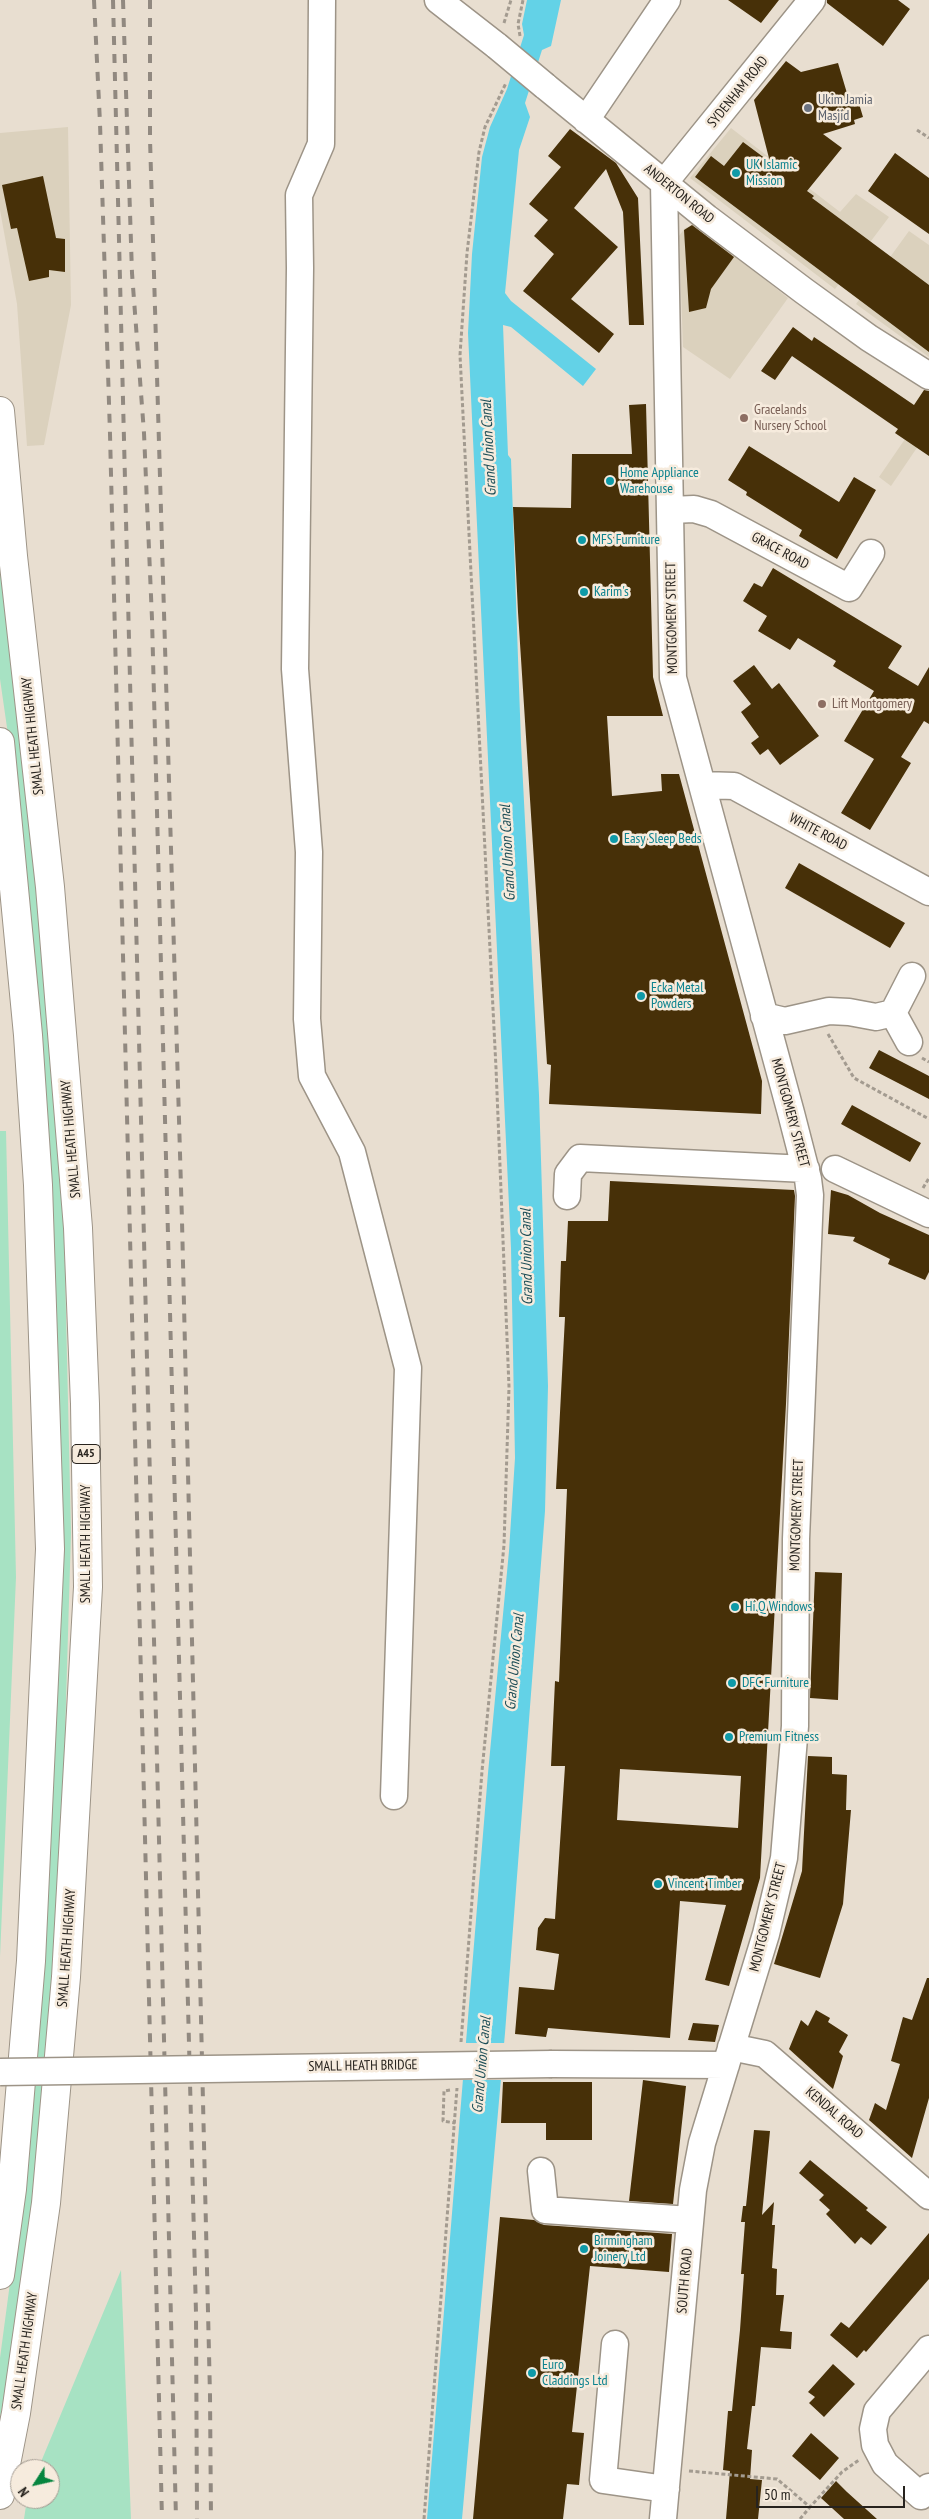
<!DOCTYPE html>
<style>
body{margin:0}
#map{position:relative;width:929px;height:2519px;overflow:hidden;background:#e8ded0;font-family:"PT Sans Narrow",sans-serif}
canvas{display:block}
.north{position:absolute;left:10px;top:2459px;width:50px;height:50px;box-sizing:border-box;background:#f6ebdd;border:1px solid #a39b91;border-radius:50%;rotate:235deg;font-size:14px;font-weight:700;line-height:20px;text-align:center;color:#27231e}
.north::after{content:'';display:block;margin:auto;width:18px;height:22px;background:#06853f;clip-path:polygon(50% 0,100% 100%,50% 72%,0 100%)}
.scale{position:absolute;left:756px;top:2486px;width:149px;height:22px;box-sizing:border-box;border:2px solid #27231e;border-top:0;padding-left:6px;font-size:15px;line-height:18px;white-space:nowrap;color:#27231e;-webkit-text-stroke:4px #f6ebdd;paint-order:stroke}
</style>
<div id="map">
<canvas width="929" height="2519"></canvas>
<div class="north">N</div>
<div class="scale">50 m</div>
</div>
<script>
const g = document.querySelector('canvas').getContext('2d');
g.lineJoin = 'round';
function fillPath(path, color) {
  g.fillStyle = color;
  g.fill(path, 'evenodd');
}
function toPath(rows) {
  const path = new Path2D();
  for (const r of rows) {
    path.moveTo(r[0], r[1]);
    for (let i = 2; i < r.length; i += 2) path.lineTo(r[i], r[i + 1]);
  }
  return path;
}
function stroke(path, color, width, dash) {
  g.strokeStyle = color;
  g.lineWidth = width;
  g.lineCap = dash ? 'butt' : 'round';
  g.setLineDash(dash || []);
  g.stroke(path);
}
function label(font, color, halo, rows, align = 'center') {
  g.font = font + ' "PT Sans Narrow",sans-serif';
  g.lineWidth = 5;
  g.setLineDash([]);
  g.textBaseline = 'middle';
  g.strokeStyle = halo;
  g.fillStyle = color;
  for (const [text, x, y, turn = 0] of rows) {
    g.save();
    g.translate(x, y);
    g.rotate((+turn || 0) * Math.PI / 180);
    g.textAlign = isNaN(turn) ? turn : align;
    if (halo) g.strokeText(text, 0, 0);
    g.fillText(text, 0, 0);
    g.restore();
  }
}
fillPath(toPath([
 [68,127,71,305,44,445,27,446,17,304,0,210,0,133],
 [731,128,840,212,856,194,889,217,835,289,690,178],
 [696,224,788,298,730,379,683,347,679,236,685,228],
 [909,231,929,245,929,357,856,304],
 [929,404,929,430,891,486,879,477]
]), '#dbd1bd');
fillPath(toPath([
 [0,509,39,896,64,1226,71,1533,56,2038,31,2245,0,2418,0,2358,27,2155,56,1605,14,776,0,679],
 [0,1131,6,1131,16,1577,0,1957],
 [121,2270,131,2519,24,2519,27,2499,50,2499,50,2469,38,2469]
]), '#a7e2c3');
fillPath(toPath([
 [527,0,561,0,551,46,542,50,525,103,530,117,519,150,505,293,511,301,596,369,583,386,511,327,503,325,508,455,511,459,521,743,539,1095,548,1386,545,1511,505,2033,462,2519,427,2519,488,1773,509,1551,515,1458,511,1248,468,333,472,254,482,157,490,127,507,89,524,35,522,24]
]), '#63d2e7');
fillPath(toPath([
 [463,2043,506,2043,502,2080,460,2080]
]), '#e8ded0');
fillPath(toPath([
 [728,0,779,0,761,23],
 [827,0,898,0,910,9,883,46,827,3],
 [786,61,801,72,838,63,849,100,857,97,863,117,854,120,855,124,823,134,842,148,807,191,814,196,812,198,929,285,929,352,695,177,711,156,724,166,743,142,770,162,754,100],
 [570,129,616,163,638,198,644,325,629,325,623,212,606,169,574,208,618,247,571,299,614,334,599,353,523,291,554,254,534,236,548,220,529,204,561,167,548,156],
 [895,153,929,178,929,234,868,191],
 [43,176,56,238,65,239,65,272,49,270,49,277,29,281,17,228,11,229,2,185],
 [692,225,734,257,711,289,706,308,689,312,684,230],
 [793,327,812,341,814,337,914,405,924,390,929,391,929,456,895,433,898,429,792,356,775,380,761,371],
 [646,404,653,677,663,716,607,716,612,796,662,791,661,774,679,774,762,1081,761,1114,549,1104,551,1065,547,1064,518,612,513,507,571,508,572,454,632,454,629,405],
 [749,446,839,502,854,477,876,490,837,559,799,536,802,530,746,495,747,492,728,480],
 [773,568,902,646,888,668,918,686,929,667,929,724,924,721,901,757,911,763,870,830,841,813,874,759,844,741,874,691,833,666,836,661,798,638,790,650,758,631,767,616,743,601,754,583,762,587],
 [754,665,772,689,779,683,819,736,780,765,768,749,760,755,751,743,759,737,741,712,751,704,733,681],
 [799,863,905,923,890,948,785,888],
 [879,1050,929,1076,929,1099,869,1068],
 [852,1105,921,1143,910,1162,841,1124],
 [610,1181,794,1190,795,1196,786,1404,760,1878,729,1986,705,1980,726,1905,680,1901,670,2038,548,2028,546,2037,515,2034,519,1987,554,1990,559,1954,536,1950,538,1928,545,1918,555,1919,565,1766,551,1766,555,1681,559,1682,567,1489,556,1489,565,1317,559,1317,561,1261,566,1261,568,1221,608,1221],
 [620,1769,741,1776,738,1828,617,1820],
 [831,1190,848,1195,880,1213,929,1235,929,1272,925,1280,888,1264,890,1259,853,1241,855,1237,828,1234],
 [815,1572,842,1573,838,1700,810,1698],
 [808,1756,832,1757,832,1774,847,1775,846,1810,851,1810,843,1904,820,1978,774,1964,802,1871],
 [927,1978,929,1978,929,2098,912,2158,869,2120,875,2103,886,2110,900,2064,891,2061,903,2017,912,2020],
 [816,2010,830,2018,828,2022,848,2035,839,2052,843,2056,833,2089,789,2049,801,2020,808,2026],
 [693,2023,719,2025,715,2042,688,2040],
 [643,2080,686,2086,673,2204,629,2201],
 [503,2082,592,2082,592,2140,546,2140,546,2123,501,2123],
 [754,2130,770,2131,762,2215,774,2202,772,2225,775,2225,772,2268,777,2269,776,2295,784,2295,780,2331,792,2332,791,2349,761,2347,755,2406,752,2406,747,2449,752,2450,750,2479,762,2480,758,2519,726,2519,730,2471,723,2470,728,2411,732,2411,740,2330,744,2274,741,2274,745,2222,741,2222,743,2206,746,2206],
 [810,2160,868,2208,866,2210,887,2227,871,2245,861,2237,855,2244,826,2214,830,2210,819,2200,824,2195,799,2173],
 [500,2217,534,2220,544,2225,672,2234,669,2272,590,2266,572,2432,584,2433,579,2485,567,2484,563,2519,473,2519],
 [929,2233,929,2279,866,2352,864,2350,857,2358,830,2335,841,2322,849,2328],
 [833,2364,855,2384,824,2417,809,2403,815,2397,808,2392],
 [811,2433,839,2458,820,2480,792,2456],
 [836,2481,847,2492,877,2519,844,2519,821,2498]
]), '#473008');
const minor = toPath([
 [322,0,321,144,299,195,300,268,295,669,309,852,307,1019,312,1076,352,1152,408,1368,394,1796],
 [438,0,497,46],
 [545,86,707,218,804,291,869,338,929,376],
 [586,120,667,0],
 [664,183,812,0],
 [671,510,694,509,711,514,849,588,871,553],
 [703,785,734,786,929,892],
 [893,1013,909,1042],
 [764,1016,785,1021,829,1011,849,1012,876,1017,893,1013,912,976],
 [835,1169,929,1214],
 [567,1196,568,1174,580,1158,806,1169],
 [731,2047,765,2054,929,2196],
 [552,2064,726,2065],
 [541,2171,545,2210,690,2220],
 [615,2344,603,2480,666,2489],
 [929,2349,877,2411,873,2429,875,2445,885,2464,921,2496,929,2487],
 [663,2519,693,2190,702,2143,766,1934,784,1858,795,1726,796,1539,810,1195,808,1179,791,1113,673,678,664,183]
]);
const highway = toPath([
 [0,411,13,556,50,887,78,1228,85,1404,88,1587,66,1977,46,2203,16,2413,0,2495],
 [0,742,28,1035,38,1185,50,1549,31,1961,12,2189,0,2275]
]);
stroke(minor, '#9d9487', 29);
stroke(highway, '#9d9487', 30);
stroke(toPath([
 [504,23,511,0],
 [520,36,518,24,523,0],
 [917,130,929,138],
 [828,1034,854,1078,929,1119],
 [922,1058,929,1062],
 [923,1188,929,1178],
 [461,2042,482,1771,504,1545,509,1387,496,1068,460,355,467,253,479,152,485,127,506,83],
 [450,2090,444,2091,443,2121,455,2123],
 [689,2471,777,2479,810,2507,842,2472,859,2460],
 [424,2519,457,2088],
 [800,2519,810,2507]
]), '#a39b90', 3, [4, 2.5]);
stroke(minor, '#fff', 26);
stroke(highway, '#fff', 28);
stroke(toPath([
 [94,0,100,123,110,434,162,2519],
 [113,0,176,2519],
 [123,0,132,273,144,433,152,619,196,2313,197,2519],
 [150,0,150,139,182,1221,210,2395,211,2519]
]), '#918980', 4, [9, 9]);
const minorBridge = toPath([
 [497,46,545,86],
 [0,2072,552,2064]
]);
stroke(minorBridge, '#9d9487', 29, []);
stroke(minorBridge, '#fff', 26);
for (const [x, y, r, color] of [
 [808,108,5,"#6b7280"],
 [736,173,5,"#0f9aa8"],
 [744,418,5,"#8d6e63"],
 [610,481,5,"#0f9aa8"],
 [582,540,5,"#0f9aa8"],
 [584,592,5,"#0f9aa8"],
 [822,704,5,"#8d6e63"],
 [614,839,5,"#0f9aa8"],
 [641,996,5,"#0f9aa8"],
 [735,1607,5,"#0f9aa8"],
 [732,1683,5,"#0f9aa8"],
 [729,1737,5,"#0f9aa8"],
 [658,1884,5,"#0f9aa8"],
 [584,2249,5,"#0f9aa8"],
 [532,2373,5,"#0f9aa8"]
]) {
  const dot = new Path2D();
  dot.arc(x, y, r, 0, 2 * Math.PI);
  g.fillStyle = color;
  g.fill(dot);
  stroke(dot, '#f6ebdd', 2);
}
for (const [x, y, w] of [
 [86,1454,28]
]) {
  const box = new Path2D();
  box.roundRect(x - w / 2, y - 9.5, w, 19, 4);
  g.fillStyle = '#f6ebdd';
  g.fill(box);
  stroke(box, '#27231e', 1);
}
label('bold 12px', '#27231e', null, [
 ["A45",86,1454]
]);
label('14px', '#27231e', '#f6ebdd', [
 ["SYDENHAM ROAD",738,92,-51],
 ["ANDERTON ROAD",679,194,39],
 ["GRACE ROAD",780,551,28],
 ["MONTGOMERY STREET",672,618,-91],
 ["SMALL HEATH HIGHWAY",33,736,-96],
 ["WHITE ROAD",818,832,28],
 ["MONTGOMERY STREET",790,1113,75],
 ["SMALL HEATH HIGHWAY",71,1139,-95],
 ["MONTGOMERY STREET",797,1515,-88],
 ["SMALL HEATH HIGHWAY",86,1544,-90],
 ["MONTGOMERY STREET",768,1917,-76],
 ["SMALL HEATH HIGHWAY",67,1948,-86],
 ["SMALL HEATH BRIDGE",363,2066,-1],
 ["KENDAL ROAD",834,2113,41],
 ["SOUTH ROAD",685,2281,-85],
 ["SMALL HEATH HIGHWAY",25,2351,-82]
]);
label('14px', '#5b616d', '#f6ebdd', [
 ["Ukim Jamia",818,100],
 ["Masjid",818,116]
], 'left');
label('14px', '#0d838f', '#f6ebdd', [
 ["UK Islamic",746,165],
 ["Mission",746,181],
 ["Home Appliance",620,473],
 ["Warehouse",620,489],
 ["MFS Furniture",592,540],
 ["Karim's",594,592],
 ["Easy Sleep Beds",624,839],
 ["Ecka Metal",651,988],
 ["Powders",651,1004],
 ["Hi.Q Windows",745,1607],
 ["DFC Furniture",742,1683],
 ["Premium Fitness",739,1737],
 ["Vincent Timber",668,1884],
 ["Birmingham",594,2241],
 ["Joinery Ltd",594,2257],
 ["Euro",542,2365],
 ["Claddings Ltd",542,2381]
], 'left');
label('14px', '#785e54', '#f6ebdd', [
 ["Gracelands",754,410],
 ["Nursery School",754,426],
 ["Lift Montgomery",832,704]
], 'left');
label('italic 15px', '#1d4e57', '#f6ebdd', [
 ["Grand Union Canal",489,448,-93],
 ["Grand Union Canal",508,853,-93],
 ["Grand Union Canal",527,1257,-91],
 ["Grand Union Canal",515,1662,-85],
 ["Grand Union Canal",482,2065,-85]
]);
</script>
